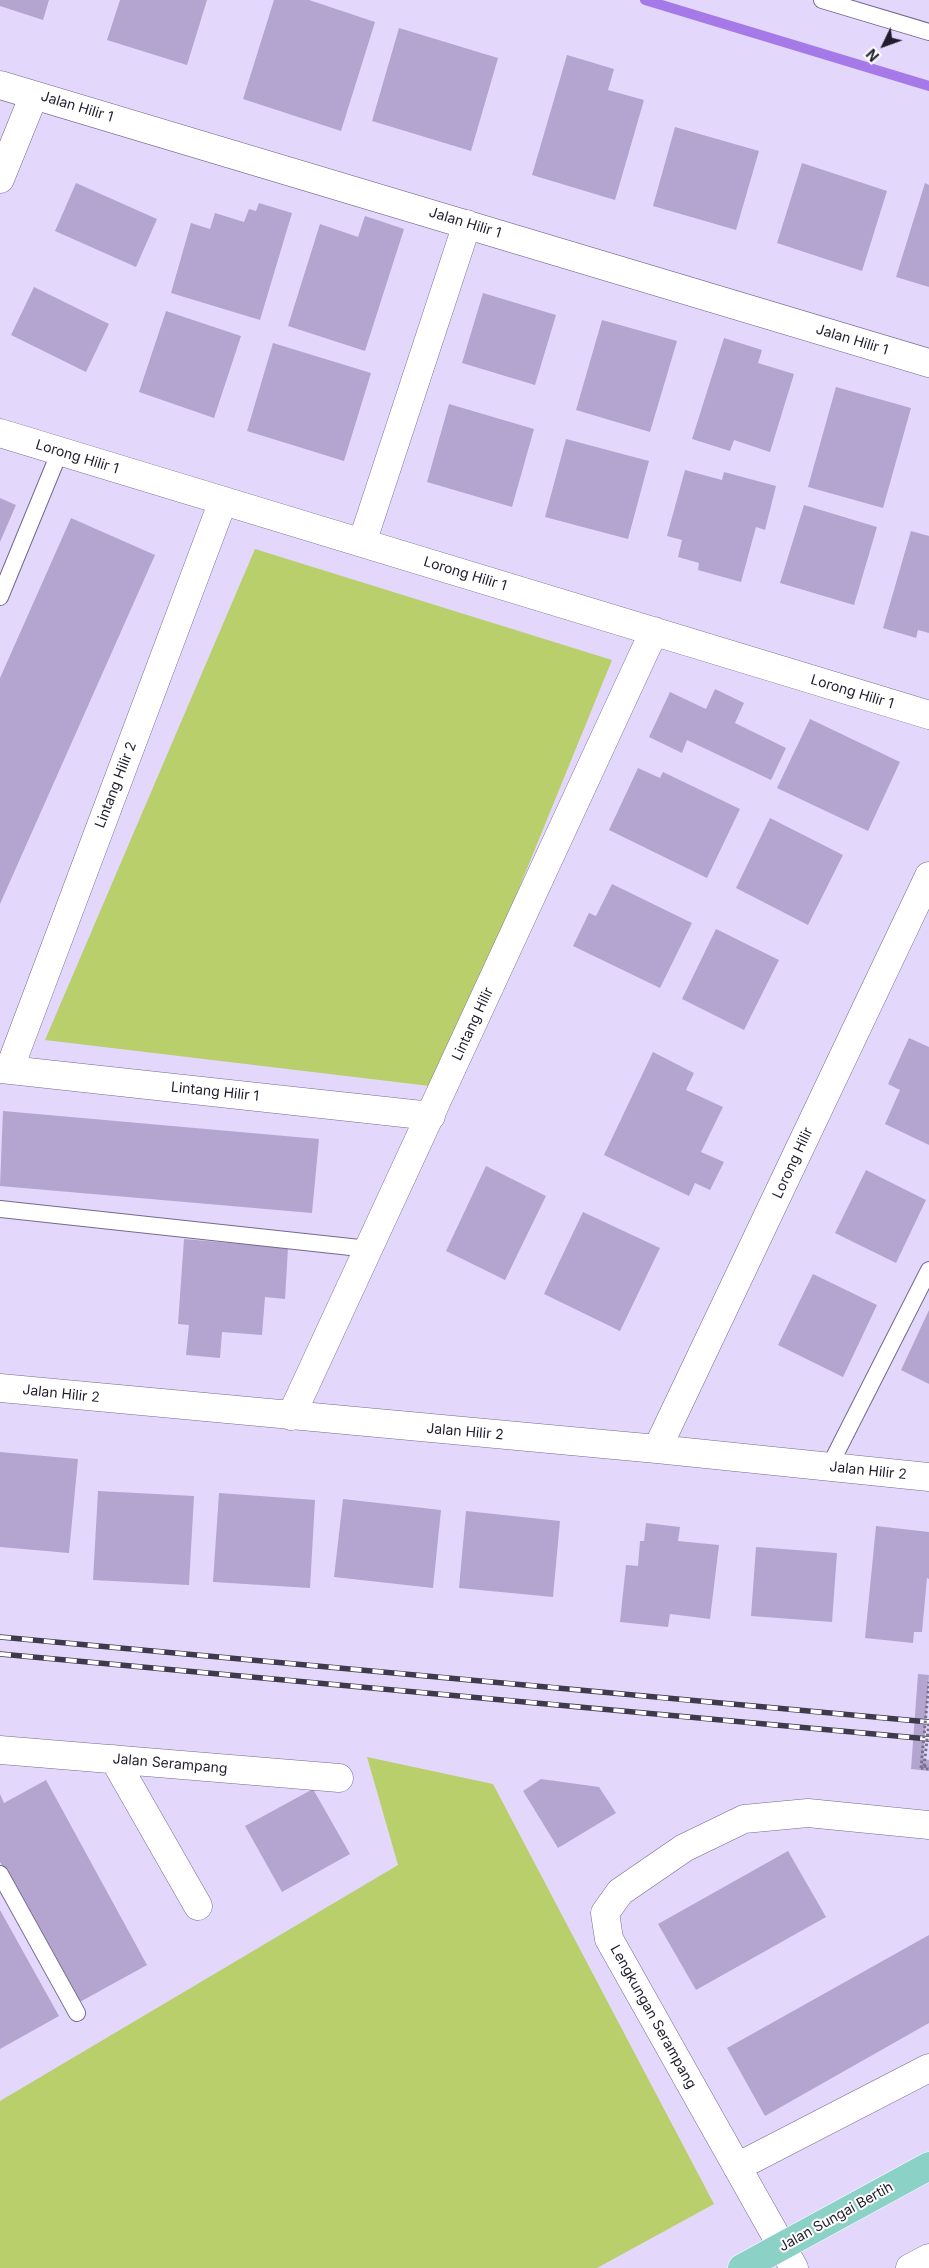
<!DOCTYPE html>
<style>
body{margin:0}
#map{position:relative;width:929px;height:2268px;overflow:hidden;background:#e3d8fc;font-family:Inter,sans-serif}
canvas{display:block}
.north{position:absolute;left:859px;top:20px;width:50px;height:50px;-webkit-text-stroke:4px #fff;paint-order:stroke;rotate:228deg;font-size:14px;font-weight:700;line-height:20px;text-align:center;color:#211c2c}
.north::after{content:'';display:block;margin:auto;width:18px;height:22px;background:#211c2c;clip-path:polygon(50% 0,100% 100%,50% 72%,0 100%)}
</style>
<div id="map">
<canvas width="929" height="2268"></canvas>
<div class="north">N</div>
</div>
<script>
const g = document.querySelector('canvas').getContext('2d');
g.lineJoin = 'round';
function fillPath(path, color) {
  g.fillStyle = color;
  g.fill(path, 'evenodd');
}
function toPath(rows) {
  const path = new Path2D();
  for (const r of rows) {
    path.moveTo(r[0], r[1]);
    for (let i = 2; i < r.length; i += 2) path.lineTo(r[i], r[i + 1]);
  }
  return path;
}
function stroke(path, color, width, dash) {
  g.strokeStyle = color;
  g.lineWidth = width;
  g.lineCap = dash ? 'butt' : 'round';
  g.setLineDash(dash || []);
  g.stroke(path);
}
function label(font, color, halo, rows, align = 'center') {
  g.font = font + ' Inter,sans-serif';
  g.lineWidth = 4;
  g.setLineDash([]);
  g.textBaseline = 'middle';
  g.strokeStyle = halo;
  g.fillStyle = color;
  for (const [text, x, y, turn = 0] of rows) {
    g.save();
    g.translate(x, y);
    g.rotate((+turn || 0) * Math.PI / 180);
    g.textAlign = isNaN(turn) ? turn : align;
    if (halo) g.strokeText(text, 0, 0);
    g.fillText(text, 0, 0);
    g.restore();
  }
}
fillPath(toPath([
 [255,549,612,660,438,1087,45,1040],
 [367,1757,493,1784,714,2204,597,2268,0,2268,0,2101,398,1865]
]), '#b9cf6b');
stroke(toPath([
 [645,0,929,86]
]), '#a57ae8', 10);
fillPath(toPath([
 [0,0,49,0,43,20,0,6],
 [120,0,207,0,187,65,107,40],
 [274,0,309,0,375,22,341,131,243,99],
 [399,28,498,58,471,151,372,121],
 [567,55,614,69,608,90,644,100,615,200,532,175],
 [675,127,759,151,736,230,653,206],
 [802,163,887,191,862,271,777,243],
 [76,183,157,219,136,267,55,231],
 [925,183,929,185,929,287,896,277],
 [259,203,292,213,260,320,171,293,191,223,210,229,215,213,244,222,249,209,256,211],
 [365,216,404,229,365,351,288,326,320,224,358,237],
 [34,287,109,324,86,372,11,335],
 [483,293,556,315,535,385,462,363],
 [166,311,241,336,214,418,139,392],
 [602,320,677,341,650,432,576,410],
 [724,338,762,350,758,363,794,374,770,452,734,440,730,451,692,439],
 [273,343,371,373,344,461,247,431],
 [836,387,911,408,883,508,808,487],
 [449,404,534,429,512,507,427,482],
 [566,439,649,461,628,539,545,517],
 [685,470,722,480,724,472,776,486,765,530,756,527,741,582,698,570,699,563,678,557,682,540,667,536],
 [0,498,16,505,0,542],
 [804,505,877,527,854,605,780,583],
 [71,518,155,555,0,904,0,678],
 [911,531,929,536,929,633,918,630,916,638,883,628],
 [715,689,744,703,735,723,786,748,771,780,687,740,682,753,649,737,670,692,706,709],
 [810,719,900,762,868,831,777,788],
 [638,768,660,778,663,772,740,809,707,878,609,830],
 [770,818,843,855,808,925,736,888],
 [612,884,692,923,660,988,573,946,589,913,596,916],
 [716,929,779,960,744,1030,682,999],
 [909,1038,929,1047,929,1145,885,1124,900,1090,888,1084],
 [653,1052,694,1073,686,1090,723,1107,701,1152,724,1162,710,1190,695,1183,689,1196,604,1155],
 [3,1111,319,1139,312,1213,0,1186],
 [486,1166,546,1196,505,1280,446,1251],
 [866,1170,926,1200,896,1263,835,1233],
 [583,1212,660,1248,620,1331,544,1294],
 [184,1239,288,1248,285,1299,265,1297,262,1335,222,1332,220,1358,186,1355,189,1325,178,1324],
 [813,1274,877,1305,843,1377,778,1345],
 [929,1310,929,1384,901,1370],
 [0,1452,78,1459,69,1553,0,1547],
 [98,1491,194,1496,189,1585,93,1580],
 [219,1493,315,1500,310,1588,213,1582],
 [343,1499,441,1510,433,1588,334,1577],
 [466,1511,560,1521,553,1597,459,1588],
 [646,1523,680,1527,678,1541,719,1545,710,1619,670,1614,668,1627,620,1622,626,1565,638,1566,640,1541,644,1541],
 [876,1526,929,1532,929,1579,927,1578,922,1632,914,1632,913,1643,865,1638],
 [756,1547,837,1553,832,1622,751,1616],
 [918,1674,929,1675,923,1759,929,1760,929,1771,911,1769],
 [541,1779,599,1787,616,1813,558,1848,523,1791],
 [46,1780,147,1965,78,2003,0,1862,0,1794,4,1803],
 [313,1789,350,1854,282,1892,245,1826],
 [788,1851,826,1917,696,1990,658,1924],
 [0,1910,59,2016,0,2049],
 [929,1935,929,2023,765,2116,727,2048]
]), '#b3a5cf');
const service = toPath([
 [822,0,929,32],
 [0,597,60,451],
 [0,1209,369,1249],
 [829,1467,929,1270],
 [0,1874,77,2013]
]);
const minor = toPath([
 [0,85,929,363],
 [0,179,34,95],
 [0,433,929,715],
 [362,543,467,224],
 [0,1069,431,1116],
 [9,1070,223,501],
 [0,1388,657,1449,929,1477],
 [291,1416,654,631],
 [657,1449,929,876],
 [0,1750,339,1778],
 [114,1759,198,1906],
 [737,2167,929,2068],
 [794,2268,609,1939,605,1913,620,1892,684,1848,744,1819,808,1813,929,1825],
 [910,2268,929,2258]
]);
const primary = toPath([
 [742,2268,929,2166]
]);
stroke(service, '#75688f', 18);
stroke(minor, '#75688f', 29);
stroke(primary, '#fff', 29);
stroke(toPath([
 [924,1766,929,1767],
 [921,1768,929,1769]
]), '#78718a', 3, [2.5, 2.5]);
stroke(service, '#fff', 16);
stroke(minor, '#fff', 28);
stroke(primary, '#8cd1c6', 28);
const rail = toPath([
 [0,1637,929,1722],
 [0,1654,929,1739]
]);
stroke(rail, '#3f394c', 5.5);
stroke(rail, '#fff', 4, [11]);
stroke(toPath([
 [924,1766,929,1722],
 [921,1768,929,1682]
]), '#78718a', 3, [2.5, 2.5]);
label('14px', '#211c2c', '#fff', [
 ["Jalan Hilir 1",77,107,17],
 ["Jalan Hilir 1",465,223,17],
 ["Jalan Hilir 1",852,340,17],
 ["Lorong Hilir 1",77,457,17],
 ["Lorong Hilir 1",465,574,17],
 ["Lorong Hilir 1",852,692,17],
 ["Lintang Hilir 2",116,785,-69],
 ["Lintang Hilir",473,1024,-65],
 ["Lintang Hilir 1",215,1092,6],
 ["Lorong Hilir",793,1163,-65],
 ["Jalan Hilir 2",61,1394,6],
 ["Jalan Hilir 2",465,1432,5],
 ["Jalan Hilir 2",868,1471,6],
 ["Jalan Serampang",170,1764,5],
 ["Lengkungan Serampang",653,2017,61],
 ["Jalan Sungai Bertih",836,2217,-29]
]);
</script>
